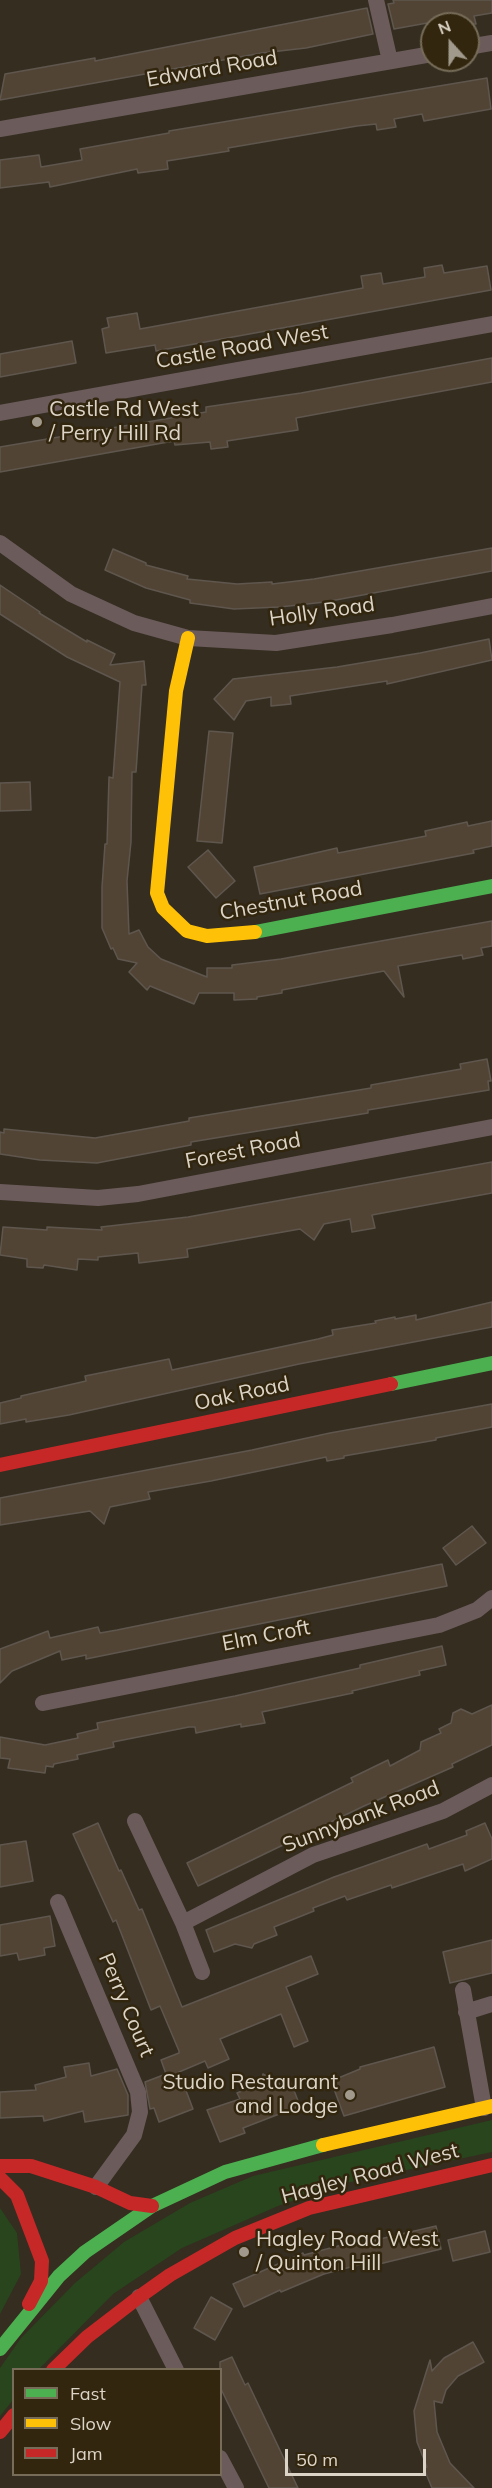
<!DOCTYPE html>
<style>
body{margin:0}
#map{position:relative;width:492px;height:2488px;overflow:hidden;background:#342d20;font-family:Mulish,sans-serif}
canvas{display:block}
.legend{position:absolute;left:12px;top:2368px;width:210px;height:108px;box-sizing:border-box;background:#32260e;border:2px solid #766c58;margin:0;padding:8px 10px;list-style:none;font-size:18px;color:#dcd4c6}
.legend li{display:flex;align-items:center;gap:12px;height:30px}
.legend b{width:30px;border:2px solid #766c58}
.north{position:absolute;left:420px;top:12px;width:60px;height:60px;box-sizing:border-box;background:#32260e;border:2px solid #766c58;border-radius:50%;rotate:339deg;font-size:16px;font-weight:700;line-height:24px;text-align:center;color:#dcd4c6}
.north::after{content:'';display:block;margin:auto;width:21px;height:27px;background:#a19a8c;clip-path:polygon(50% 0,100% 100%,50% 72%,0 100%)}
.scale{position:absolute;left:285px;top:2449px;width:141px;height:27px;box-sizing:border-box;border:3px solid #dcd4c6;border-top:0;padding-left:8px;font-size:18px;line-height:21px;white-space:nowrap;color:#dcd4c6;-webkit-text-stroke:4px #32260e;paint-order:stroke}
</style>
<div id="map">
<canvas width="492" height="2488"></canvas>
<ul class="legend">
<li><b style="height:8px;background:#4caf50"></b>Fast</li>
<li><b style="height:8px;background:#ffc107"></b>Slow</li>
<li><b style="height:8px;background:#c62828"></b>Jam</li>
</ul>
<div class="north">N</div>
<div class="scale">50 m</div>
</div>
<script>
const g = document.querySelector('canvas').getContext('2d');
g.lineJoin = 'round';
function fillPath(path, color) {
  g.fillStyle = color;
  g.fill(path, 'evenodd');
}
function toPath(rows) {
  const path = new Path2D();
  for (const r of rows) {
    path.moveTo(r[0], r[1]);
    for (let i = 2; i < r.length; i += 2) path.lineTo(r[i], r[i + 1]);
  }
  return path;
}
function stroke(path, color, width, dash) {
  g.strokeStyle = color;
  g.lineWidth = width;
  g.lineCap = dash ? 'butt' : 'round';
  g.setLineDash(dash || []);
  g.stroke(path);
}
function label(font, color, halo, rows, align = 'center') {
  g.font = font + ' Mulish,sans-serif';
  g.lineWidth = 5;
  g.setLineDash([]);
  g.textBaseline = 'middle';
  g.strokeStyle = halo;
  g.fillStyle = color;
  for (const [text, x, y, turn = 0] of rows) {
    g.save();
    g.translate(x, y);
    g.rotate((+turn || 0) * Math.PI / 180);
    g.textAlign = isNaN(turn) ? turn : align;
    if (halo) g.strokeText(text, 0, 0);
    g.fillText(text, 0, 0);
    g.restore();
  }
}
fillPath(toPath([
 [492,2120,492,2152,341,2184,278,2206,182,2248,113,2294,39,2369,14,2370,13,2400,0,2416,0,2368,21,2338,75,2283,124,2242,190,2203,253,2176],
 [0,2208,17,2233,21,2274,0,2314]
]), '#28451d');
const building = toPath([
 [393,0,492,0,492,13,474,16,476,24,456,24,455,18,394,29,388,4,394,3,393,0],
 [367,8,373,34,306,48,262,53,0,100,5,74,95,58,95,61,367,8],
 [487,78,491,109,424,121,422,114,394,119,396,127,377,130,376,124,357,126,228,148,229,151,167,161,168,169,138,173,137,169,50,187,49,182,0,188,0,160,39,155,41,167,82,160,80,149,169,133,169,131,487,78],
 [442,265,444,273,487,266,491,290,156,351,155,345,106,353,102,329,109,327,107,318,137,313,140,329,363,288,361,276,381,273,383,284,425,277,424,268,442,265],
 [72,341,76,363,0,377,0,354,72,341],
 [492,358,492,382,296,418,298,430,227,441,228,447,211,449,210,442,175,445,174,441,0,472,0,447,206,412,206,407,301,393,492,358],
 [492,548,492,571,325,602,280,607,234,609,190,603,190,600,146,588,105,570,113,549,146,563,146,565,188,576,187,579,237,584,272,582,272,584,314,579,492,548],
 [0,585,40,612,39,613,87,642,87,640,115,654,110,665,144,661,146,685,142,685,136,772,132,772,131,842,127,881,129,934,139,930,148,947,161,959,207,977,207,968,232,968,232,965,281,959,492,921,492,946,481,948,483,955,463,959,462,955,398,966,404,997,384,971,282,990,282,993,257,997,257,999,234,1000,234,993,199,993,194,1004,150,986,147,990,129,972,137,963,118,959,113,948,111,949,102,928,102,887,105,844,107,844,109,777,113,778,120,682,67,657,0,614,0,585],
 [489,639,492,660,387,684,387,681,290,696,291,704,271,706,271,697,246,701,234,720,214,699,233,679,337,667,420,653,489,639],
 [209,731,233,733,222,843,197,841,209,731],
 [30,782,31,810,0,811,0,783,30,782],
 [492,821,492,846,473,850,474,853,260,894,254,867,337,848,338,853,426,836,425,831,467,822,468,826,492,821],
 [208,850,235,881,216,898,188,867,208,850],
 [487,1059,491,1081,488,1081,489,1090,368,1110,368,1113,191,1142,191,1145,97,1163,40,1160,0,1154,0,1132,4,1133,4,1129,95,1138,189,1121,189,1118,371,1088,371,1085,461,1069,460,1064,487,1059],
 [492,1162,492,1193,372,1215,375,1228,352,1232,350,1219,324,1224,314,1240,300,1229,187,1249,188,1257,139,1263,138,1253,98,1257,98,1260,78,1259,77,1270,44,1265,43,1268,27,1267,27,1259,0,1255,3,1227,47,1230,47,1227,102,1230,101,1227,188,1217,492,1162],
 [492,1302,492,1327,299,1364,69,1415,26,1422,26,1419,0,1424,0,1403,21,1398,21,1396,86,1381,85,1376,169,1359,172,1370,318,1339,333,1335,332,1330,376,1323,375,1321,395,1317,395,1319,416,1315,416,1320,492,1302],
 [492,1404,492,1427,436,1438,436,1440,344,1456,344,1458,327,1461,326,1457,211,1481,148,1492,150,1499,110,1507,104,1524,90,1511,0,1525,0,1498,252,1450,330,1433,492,1404],
 [472,1526,486,1543,456,1565,443,1548,472,1526],
 [442,1564,447,1586,86,1659,86,1655,62,1660,60,1651,12,1671,0,1683,0,1649,48,1631,50,1638,98,1627,100,1633,117,1630,442,1564],
 [442,1646,446,1665,419,1671,420,1675,352,1691,353,1693,262,1712,265,1723,241,1727,241,1724,196,1733,195,1727,189,1727,113,1742,114,1747,77,1755,78,1759,54,1764,53,1767,46,1766,45,1773,8,1768,10,1759,0,1758,0,1737,45,1745,78,1738,77,1734,98,1729,97,1723,235,1696,360,1668,360,1665,442,1646],
 [492,1705,492,1745,452,1764,453,1767,364,1806,198,1886,187,1863,353,1782,351,1778,388,1760,390,1766,420,1750,421,1742,441,1733,439,1729,451,1723,453,1713,461,1709,472,1714,492,1705],
 [98,1823,119,1871,121,1870,139,1910,142,1909,182,2007,311,1956,318,1974,286,1987,308,2041,294,2047,281,2014,220,2039,229,2059,208,2068,205,2061,179,2072,193,2109,159,2122,154,2108,150,2109,145,2082,166,2074,161,2060,179,2053,179,2051,160,2006,151,2010,116,1920,113,1922,73,1834,98,1823],
 [485,1823,492,1839,492,1859,465,1871,463,1864,392,1888,391,1885,347,1900,345,1896,313,1908,314,1911,274,1927,277,1935,254,1944,252,1948,235,1944,214,1952,206,1930,334,1877,427,1844,429,1849,467,1835,466,1831,485,1823],
 [26,1841,33,1881,0,1887,0,1845,26,1841],
 [50,1916,55,1946,44,1948,45,1955,19,1960,17,1953,0,1956,0,1925,50,1916],
 [492,1940,492,1973,450,1983,443,1952,492,1940],
 [434,2047,445,2087,344,2116,331,2081,360,2069,360,2067,434,2047],
 [89,2063,91,2076,117,2069,128,2095,128,2115,85,2122,83,2111,44,2121,43,2116,0,2118,0,2092,36,2090,35,2085,66,2077,64,2067,89,2063],
 [263,2074,280,2084,290,2080,300,2106,243,2128,245,2133,220,2142,207,2110,240,2099,237,2093,261,2083,263,2074],
 [436,2226,441,2249,367,2267,366,2263,324,2274,281,2292,280,2290,244,2307,233,2284,303,2253,304,2255,353,2242,354,2245,436,2226],
 [485,2231,490,2252,453,2261,448,2240,485,2231],
 [211,2297,232,2309,215,2340,194,2328,211,2297],
 [473,2342,484,2362,458,2376,446,2390,442,2403,434,2401,437,2432,450,2463,474,2488,432,2488,424,2469,427,2467,417,2442,414,2411,430,2360,432,2371,444,2358,473,2342],
 [232,2357,245,2385,248,2383,298,2488,269,2488,220,2387,220,2362,232,2357]
]);
fillPath(building, '#524435');
stroke(building, '#5f574e', 1.5);
stroke(toPath([
 [376,0,390,61],
 [468,47,492,43],
 [0,129,432,54],
 [0,413,492,324],
 [0,543,71,594,134,623,188,638,276,643,392,625,492,606],
 [0,1192,98,1198,138,1194,492,1127],
 [43,1703,439,1625,477,1610,492,1598],
 [135,1821,183,1923,202,1972],
 [58,1902,138,2092,140,2112,134,2135,96,2187],
 [183,1923,313,1855,443,1811,492,1785],
 [463,1990,484,2108],
 [466,2012,492,2004],
 [139,2297,176,2370],
 [220,2458,236,2488]
]), '#6b5b5b', 16);
stroke(toPath([
 [255,932,492,886],
 [391,1384,492,1363],
 [0,2349,59,2276,85,2252,152,2206,225,2172,323,2145]
]), '#4caf50', 14);
stroke(toPath([
 [188,638,176,691,157,893,163,908,187,931,207,936,255,932],
 [323,2145,492,2106]
]), '#ffc107', 14);
stroke(toPath([
 [0,1465,391,1384],
 [0,2166,31,2166,96,2187,130,2203,152,2206],
 [0,2178,17,2195,42,2261,41,2281,29,2304],
 [53,2370,87,2337,139,2297,170,2275,235,2238,309,2208,492,2165],
 [0,2432,14,2415]
]), '#c62828', 14);
for (const [x, y, r, color] of [
 [37,422,6,"#a19a8c"],
 [350,2095,6,"#a19a8c"],
 [244,2252,6,"#a19a8c"]
]) {
  const dot = new Path2D();
  dot.arc(x, y, r, 0, 2 * Math.PI);
  g.fillStyle = color;
  g.fill(dot);
  stroke(dot, '#32260e', 2);
}
label('21px', '#dcd4c6', '#32260e', [
 ["Edward Road",212,69,-10],
 ["Castle Road West",242,347,-10],
 ["Holly Road",322,612,-8],
 ["Chestnut Road",291,901,-10],
 ["Forest Road",243,1151,-11],
 ["Oak Road",242,1394,-12],
 ["Elm Croft",266,1636,-11],
 ["Sunnybank Road",361,1817,-21],
 ["Perry Court",126,2005,67],
 ["Hagley Road West",370,2174,-15]
]);
label('21px', '#dcd4c6', '#32260e', [
 ["Castle Rd West",49,410],
 ["/ Perry Hill Rd",49,434],
 ["Studio Restaurant",338,2083,"right"],
 ["and Lodge",338,2107,"right"],
 ["Hagley Road West",256,2240],
 ["/ Quinton Hill",256,2264]
], 'left');
</script>
